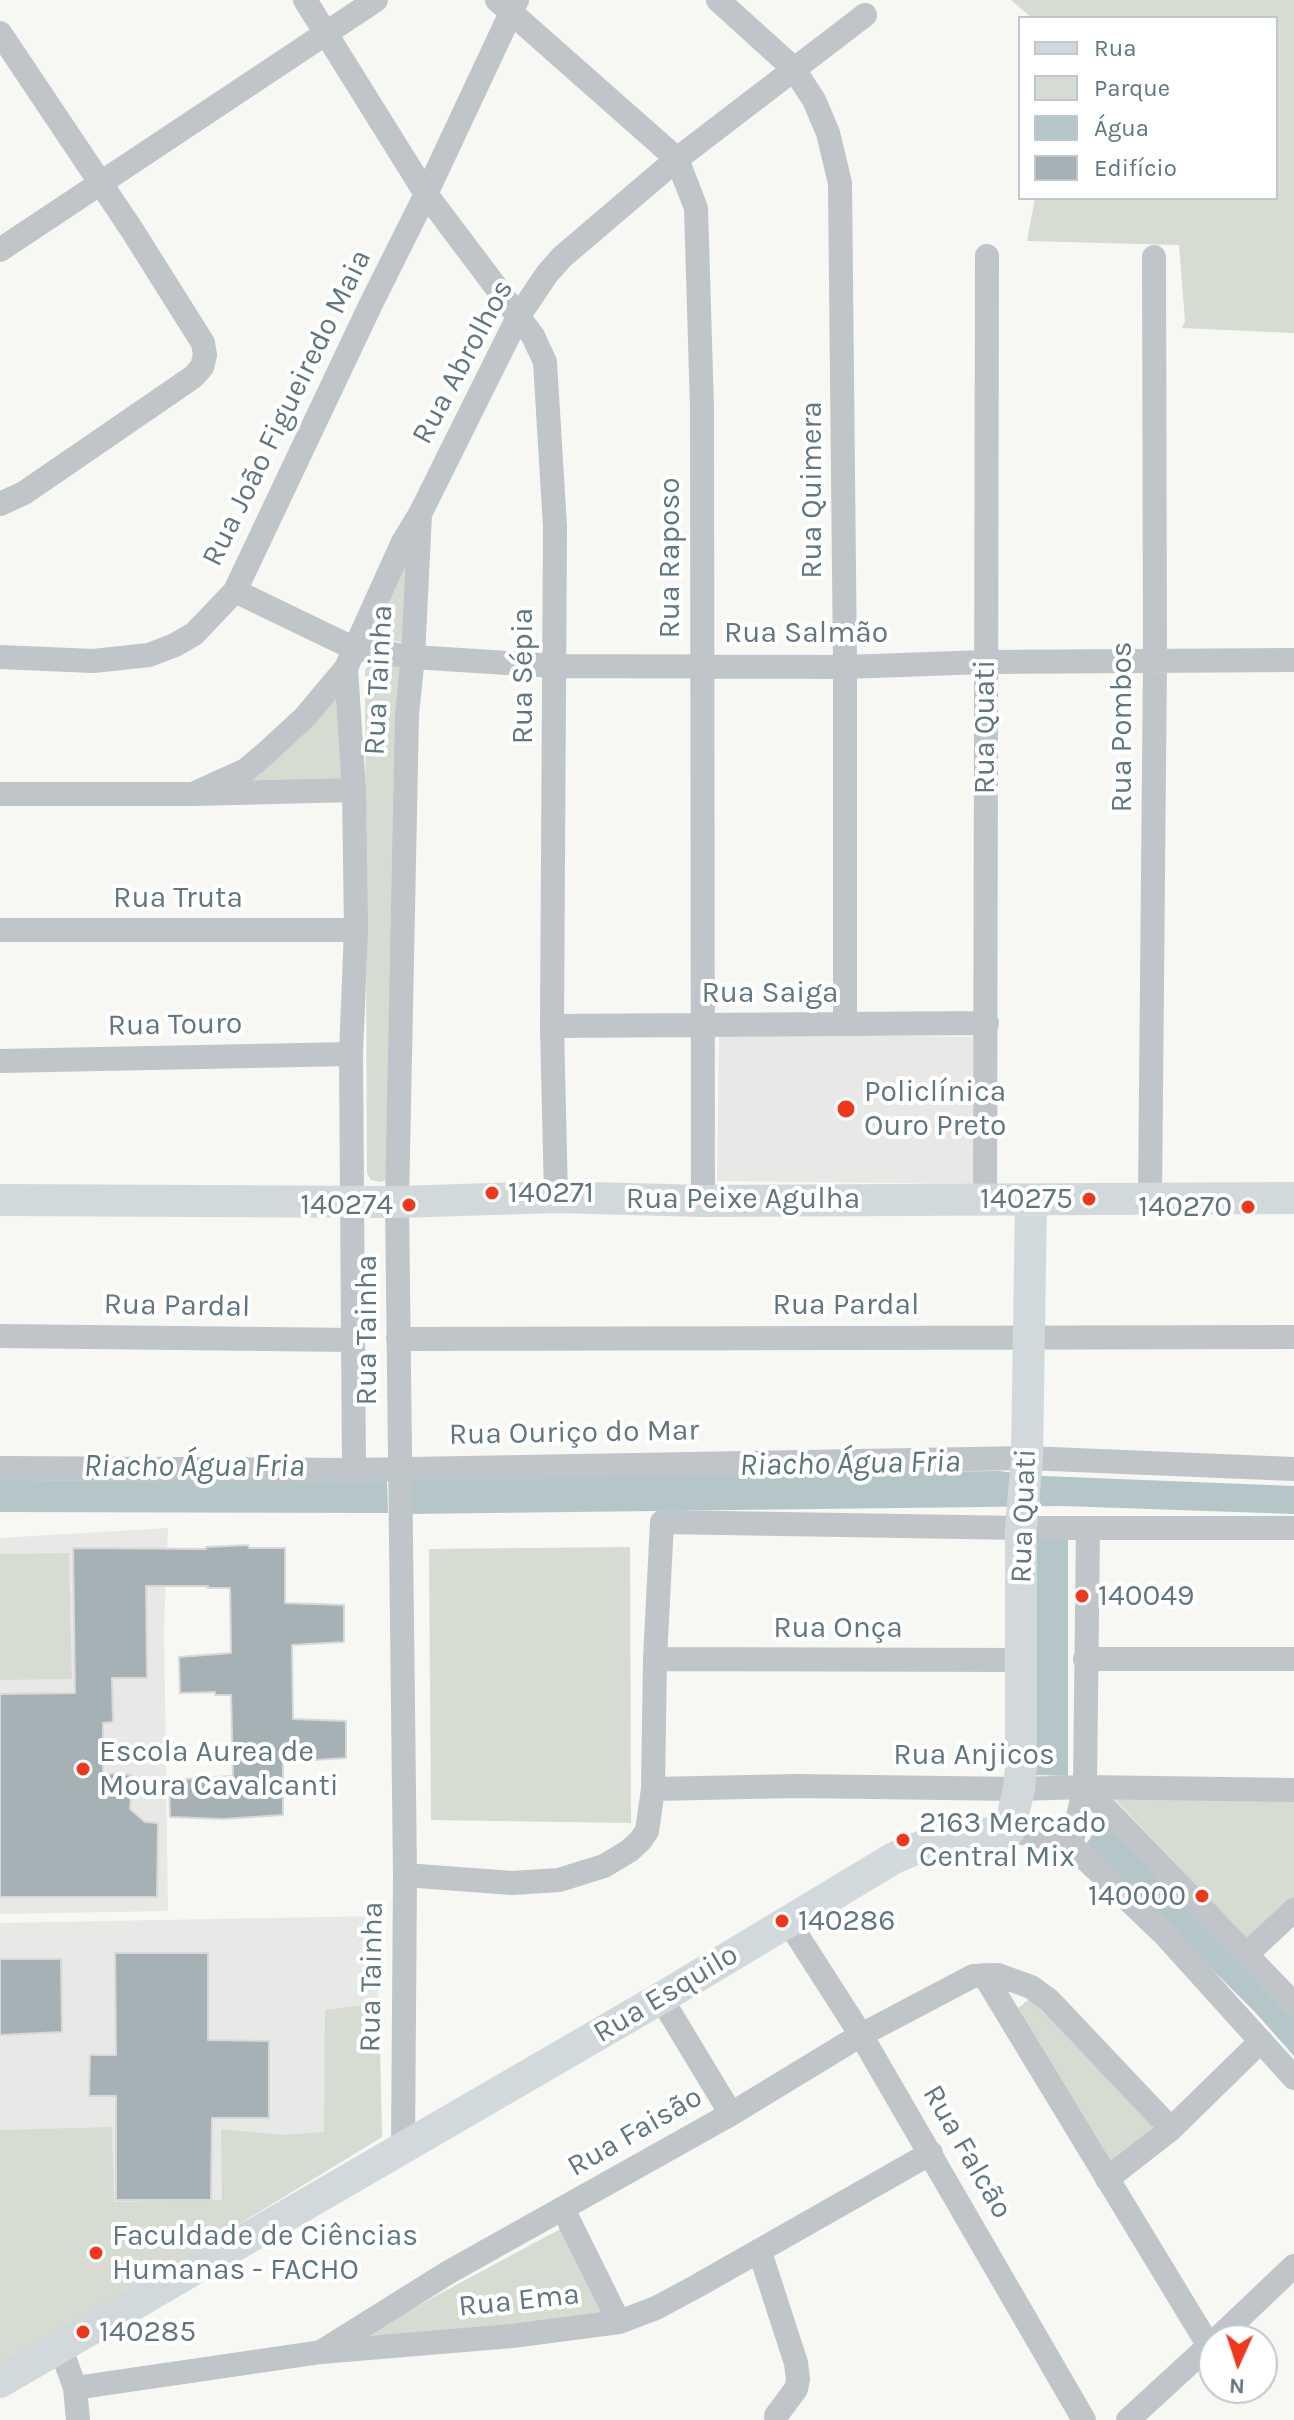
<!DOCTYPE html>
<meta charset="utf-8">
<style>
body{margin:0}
#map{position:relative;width:1294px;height:2420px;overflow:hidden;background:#f7f7f3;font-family:Karla,sans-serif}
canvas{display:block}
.legend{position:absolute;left:1018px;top:16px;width:260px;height:184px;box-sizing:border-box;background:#fff;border:2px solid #bfc8cd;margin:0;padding:10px 14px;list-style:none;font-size:24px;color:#607681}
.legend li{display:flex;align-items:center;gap:16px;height:40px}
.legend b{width:40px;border:2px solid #bfc8cd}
.north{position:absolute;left:1198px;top:2324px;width:80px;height:80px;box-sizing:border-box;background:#fff;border:2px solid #bfc8cd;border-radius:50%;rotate:183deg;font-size:22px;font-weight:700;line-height:32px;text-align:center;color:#607681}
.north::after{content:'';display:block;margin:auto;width:28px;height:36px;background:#ef371c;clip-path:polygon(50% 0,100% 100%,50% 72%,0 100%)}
</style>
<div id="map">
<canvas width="1294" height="2420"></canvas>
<ul class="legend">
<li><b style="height:10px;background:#d2d9dc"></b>Rua</li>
<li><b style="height:22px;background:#d7dcd2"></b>Parque</li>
<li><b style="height:22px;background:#b5c6c8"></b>Água</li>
<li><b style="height:22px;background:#a6b1b6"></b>Edifício</li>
</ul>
<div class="north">N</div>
</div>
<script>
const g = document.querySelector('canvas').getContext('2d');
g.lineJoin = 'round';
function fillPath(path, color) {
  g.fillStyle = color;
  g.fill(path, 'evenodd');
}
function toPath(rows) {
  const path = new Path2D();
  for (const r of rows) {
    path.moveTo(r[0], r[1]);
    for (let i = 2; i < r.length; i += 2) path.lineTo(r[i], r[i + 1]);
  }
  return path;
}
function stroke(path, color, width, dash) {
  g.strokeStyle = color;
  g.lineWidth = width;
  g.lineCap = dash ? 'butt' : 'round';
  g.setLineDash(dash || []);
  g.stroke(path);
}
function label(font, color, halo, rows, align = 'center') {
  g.font = font + ' Karla,sans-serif';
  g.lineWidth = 8;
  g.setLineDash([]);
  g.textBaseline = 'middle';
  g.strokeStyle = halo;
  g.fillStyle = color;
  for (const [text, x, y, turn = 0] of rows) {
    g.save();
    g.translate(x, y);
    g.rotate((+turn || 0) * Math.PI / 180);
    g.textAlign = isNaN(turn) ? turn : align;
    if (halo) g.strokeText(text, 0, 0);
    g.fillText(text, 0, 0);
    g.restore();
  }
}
fillPath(toPath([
 [719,1034,975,1037,973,1184,717,1181],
 [168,1528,164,1627,168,1911,0,1914,0,1538],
 [376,1916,382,2137,0,2370,0,1923]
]), '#e8e8e7');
fillPath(toPath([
 [1011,0,1294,0,1294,333,1182,328,1185,321,1179,245,1027,241,1035,198,1276,198,1276,18,1032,18],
 [415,529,404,643,364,634],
 [377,657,403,663,389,1179,380,1182,371,1180,367,1173,365,670],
 [342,682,348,781,238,781],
 [630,1547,631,1823,431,1820,429,1549],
 [69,1553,72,1679,0,1680,0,1554],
 [1108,1792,1294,1795,1294,1900,1250,1943],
 [1032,1997,1155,2125,1110,2168,1018,2008],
 [379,2003,382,2137,0,2370,0,2130,112,2127,114,2202,222,2200,221,2129,282,2135,324,2132,325,2010],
 [562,2228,603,2316,343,2346]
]), '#d7dcd2');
fillPath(toPath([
 [999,1471,1043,1476,1294,1486,1294,1514,1063,1506,407,1514,407,1478],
 [0,1480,387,1481,388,1513,0,1512],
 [1033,1532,1068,1533,1068,1776,1036,1775],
 [1105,1817,1294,2014,1294,2056,1254,2011,1086,1844]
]), '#b5c6c8');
const building = toPath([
 [248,1545,249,1548,285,1548,285,1603,344,1605,344,1642,292,1645,293,1719,346,1721,346,1758,283,1762,283,1815,223,1819,170,1817,169,1780,233,1776,231,1695,215,1695,215,1692,180,1693,179,1657,231,1653,230,1588,207,1588,208,1586,146,1586,147,1678,112,1678,113,1722,103,1723,103,1773,132,1775,130,1809,145,1822,158,1823,157,1897,0,1897,0,1694,75,1693,73,1548,206,1549,206,1547,248,1545],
 [115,1953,208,1953,208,2040,269,2041,269,2118,212,2118,211,2200,116,2200,116,2096,89,2096,90,2055,116,2055,115,1953],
 [0,1959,61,1959,62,2032,0,2035,0,1959]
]);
fillPath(building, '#a6b1b6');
stroke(building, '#d9d8d6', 2);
stroke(toPath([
 [497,0,677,159,696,208,702,408,703,1201],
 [517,0,426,194,533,336,545,362,555,527,552,1026,556,1197],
 [718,0,793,68,814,100,828,133,840,183,845,667,845,1024],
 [0,33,132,230,203,343,205,355,202,367,193,377,24,493,0,504],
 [0,250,376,0],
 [235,591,353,648,413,657,555,666,845,667,984,662,1294,660],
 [0,657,93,661,149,655,175,645,194,634,235,591,370,306,426,194,305,0],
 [346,668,354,790,356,930,351,1054,354,1470],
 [0,794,193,794,354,790],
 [193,794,246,770,266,753,305,717,346,668,403,542,420,514,518,317,547,274,562,257,677,159,865,15],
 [0,930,356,930],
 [552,1026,987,1023],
 [0,1061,351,1054],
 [1150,1198,1155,660,1154,257],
 [985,1199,987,256],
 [0,1336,353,1340],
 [398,1339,1294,1337],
 [0,1468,354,1470,1027,1458,1294,1469],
 [655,1659,1021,1660],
 [1085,1659,1294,1659],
 [1085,1787,1294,2004],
 [653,1789,796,1786,1019,1789,1085,1787,1294,1790],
 [1009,1831,1034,1835,1071,1845,1164,1934,1294,2078],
 [1071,1845,1085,1787,1088,1528],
 [405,1875,512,1883,559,1880,604,1866,629,1851,640,1841,647,1831,653,1789,655,1659,662,1522,1021,1528,1294,1528],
 [788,1921,861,2035,1084,2420],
 [1247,1954,1294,1910],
 [984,1975,1209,2346],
 [661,1998,731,2114],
 [403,2147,405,1875,397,1202,407,714,413,657,420,514],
 [1107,2179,1171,2129,1261,2041],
 [563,2209,619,2322],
 [760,2252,796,2363,798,2379,796,2389,776,2416],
 [1216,2340,1294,2266],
 [60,2346,75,2388,78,2420],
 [321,2352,449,2272,731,2114,861,2035,973,1976,998,1975,1031,1987,1049,2000,1171,2129],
 [75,2388,321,2352,512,2336,619,2322,656,2308,697,2286,931,2153],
 [1128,2420,1214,2341]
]), '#bfc5c8', 24);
stroke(toPath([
 [0,1200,397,1202,556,1197,703,1201,1294,1198],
 [0,2382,661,1998,894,1858,939,1839,1009,1831,1019,1789,1021,1766,1021,1528,1027,1458,1031,1200]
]), '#d2d9dc', 32);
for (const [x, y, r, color] of [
 [846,1109,10,"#ef371c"],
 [492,1193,8,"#ef371c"],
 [1089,1199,8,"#ef371c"],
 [409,1205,8,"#ef371c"],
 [1248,1207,8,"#ef371c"],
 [1082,1596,8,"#ef371c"],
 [83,1769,8,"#ef371c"],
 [903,1840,8,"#ef371c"],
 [1202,1896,8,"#ef371c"],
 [782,1921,8,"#ef371c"],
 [96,2253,8,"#ef371c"],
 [83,2332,8,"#ef371c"]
]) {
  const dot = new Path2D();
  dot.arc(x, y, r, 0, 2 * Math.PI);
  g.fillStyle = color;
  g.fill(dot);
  stroke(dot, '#fff', 3);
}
label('30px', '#607681', '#fff', [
 ["Rua Abrolhos",463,362,-62],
 ["Rua João Figueiredo Maia",287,408,-64],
 ["Rua Quimera",812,490,-90],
 ["Rua Raposo",670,558,-90],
 ["Rua Salmão",806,633],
 ["Rua Sépia",523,676,-90],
 ["Rua Tainha",379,680,-87],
 ["Rua Quati",985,727,-90],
 ["Rua Pombos",1122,727,-90],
 ["Rua Truta",178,898],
 ["Rua Saiga",770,993],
 ["Rua Touro",175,1025,-1],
 ["Rua Peixe Agulha",743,1199],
 ["Rua Pardal",846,1305],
 ["Rua Pardal",177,1306,1],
 ["Rua Tainha",367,1330,-90],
 ["Rua Ouriço do Mar",574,1433,-1],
 ["Rua Quati",1024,1516,-88],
 ["Rua Onça",838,1628],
 ["Rua Anjicos",974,1755],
 ["Rua Tainha",372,1977,-89],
 ["Rua Esquilo",666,1994,-31],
 ["Rua Faisão",635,2132,-30],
 ["Rua Falcão",967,2152,60],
 ["Rua Ema",519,2301,-6]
]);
label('30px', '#607681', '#fff', [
 ["Policlínica",864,1092],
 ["Ouro Preto",864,1126],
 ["140271",508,1193],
 ["140275",1073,1199,"right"],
 ["140274",393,1205,"right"],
 ["140270",1232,1207,"right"],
 ["140049",1098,1596],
 ["Escola Aurea de",99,1752],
 ["Moura Cavalcanti",99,1786],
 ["2163 Mercado",919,1823],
 ["Central Mix",919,1857],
 ["140000",1186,1896,"right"],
 ["140286",798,1921],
 ["Faculdade de Ciências",112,2236],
 ["Humanas - FACHO",112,2270],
 ["140285",99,2332]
], 'left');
label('italic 32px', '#5a767c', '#fff', [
 ["Riacho Água Fria",850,1464,-1],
 ["Riacho Água Fria",194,1467]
]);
</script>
